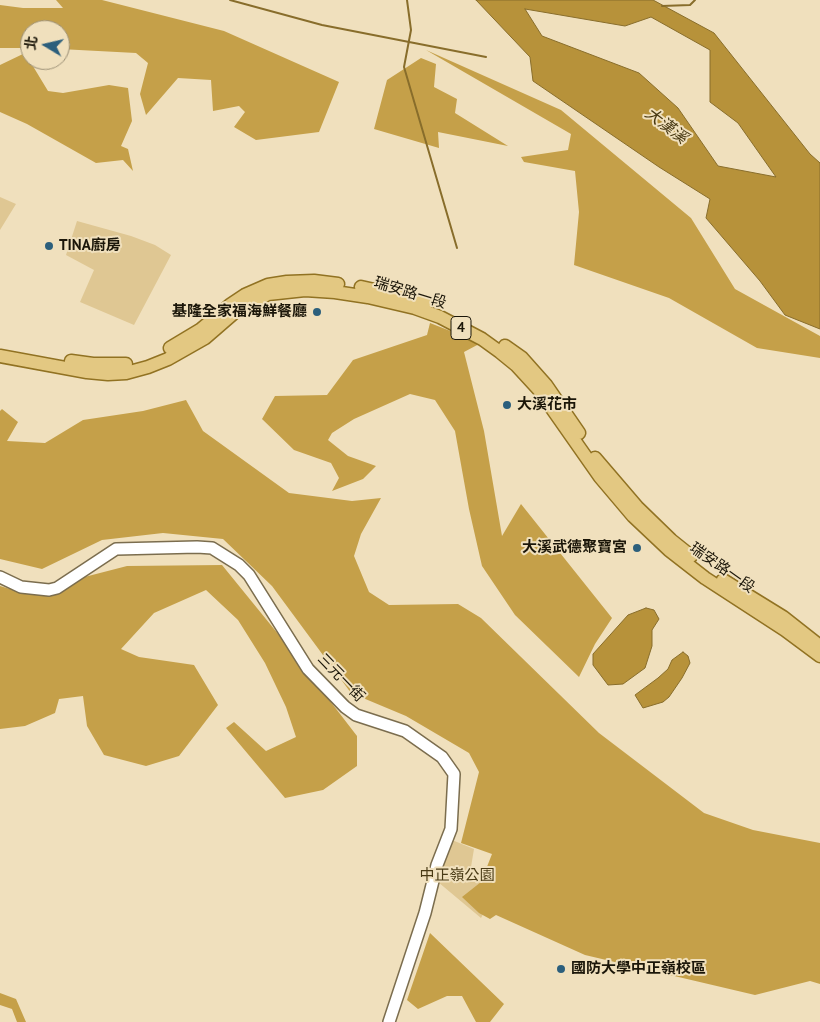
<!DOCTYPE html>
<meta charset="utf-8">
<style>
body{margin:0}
#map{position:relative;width:820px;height:1022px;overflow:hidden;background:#f0e0bd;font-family:"PT Sans","Noto Sans TC",sans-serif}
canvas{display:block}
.north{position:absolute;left:20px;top:20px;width:50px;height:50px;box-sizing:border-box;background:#f0e0bd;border:1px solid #9b8f75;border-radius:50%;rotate:279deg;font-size:14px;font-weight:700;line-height:20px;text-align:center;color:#1b1609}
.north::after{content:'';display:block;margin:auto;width:18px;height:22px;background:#2c5f7c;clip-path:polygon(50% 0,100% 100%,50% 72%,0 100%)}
</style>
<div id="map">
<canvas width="820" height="1022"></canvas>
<div class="north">北</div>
</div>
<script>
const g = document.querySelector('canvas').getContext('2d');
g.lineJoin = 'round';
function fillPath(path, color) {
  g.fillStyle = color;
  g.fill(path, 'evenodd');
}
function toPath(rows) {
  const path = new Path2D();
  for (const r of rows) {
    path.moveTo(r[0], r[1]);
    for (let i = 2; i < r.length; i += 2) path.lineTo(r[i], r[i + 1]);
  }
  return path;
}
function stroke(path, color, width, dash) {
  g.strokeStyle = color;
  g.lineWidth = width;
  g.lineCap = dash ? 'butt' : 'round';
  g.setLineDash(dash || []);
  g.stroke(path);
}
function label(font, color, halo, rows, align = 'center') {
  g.font = font + ' "PT Sans","Noto Sans TC",sans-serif';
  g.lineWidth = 4;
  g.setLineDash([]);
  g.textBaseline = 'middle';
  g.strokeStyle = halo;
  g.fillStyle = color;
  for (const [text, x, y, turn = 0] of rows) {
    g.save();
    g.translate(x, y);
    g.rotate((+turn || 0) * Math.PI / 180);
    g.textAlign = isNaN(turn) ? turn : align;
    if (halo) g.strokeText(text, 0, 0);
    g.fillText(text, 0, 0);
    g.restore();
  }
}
fillPath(toPath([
 [0,197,16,204,0,230],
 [77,221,131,236,155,245,171,255,134,325,80,302,94,270,66,255],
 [452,840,474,849,471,867,494,895,481,918,438,882]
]), '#dfc793');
fillPath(toPath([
 [56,0,102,0,224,31,339,82,319,132,256,140,234,127,245,112,239,106,213,111,211,80,178,78,146,115,140,94,148,63,136,53,60,49,60,30,30,30,30,48,0,48,0,5,23,8,63,8],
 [426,50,561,110,691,218,735,289,820,336,820,358,757,348,669,298,574,265,579,212,575,171,524,162,521,157,568,150,571,134],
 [25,53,48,91,63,93,109,85,128,88,132,121,121,146,128,149,133,171,123,160,96,163,27,124,0,112,0,65],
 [421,58,436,64,434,87,457,99,455,113,508,146,438,132,439,148,374,129,387,80],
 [430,323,481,343,464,352,484,431,502,536,521,504,612,618,595,644,579,677,515,615,482,566,469,509,455,431,435,400,410,394,354,419,332,433,328,440,348,456,376,466,363,479,332,491,339,478,331,463,294,450,262,419,275,396,327,395,353,360,427,335],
 [186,400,203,431,289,493,352,501,381,498,361,534,354,556,369,592,389,605,458,604,481,618,599,733,704,813,753,830,820,843,820,984,810,981,755,995,585,955,496,915,490,919,479,913,462,897,481,882,492,854,461,843,479,772,469,753,406,716,351,693,272,586,223,539,163,533,102,540,42,569,0,559,0,411,2,409,18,422,7,441,45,443,83,420,143,411],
 [222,565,283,640,357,736,357,766,323,790,285,798,226,728,234,722,266,751,296,737,286,707,265,663,238,620,206,590,154,613,121,649,139,657,194,665,218,705,179,756,146,766,104,755,87,726,83,696,59,699,55,713,25,726,0,729,0,586,10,589,69,581,127,566],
 [430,933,504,1004,490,1022,476,1022,462,996,447,996,418,1009,407,1000],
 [0,993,16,999,26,1022,17,1022,12,1009,0,1005]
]), '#c5a049');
const water = toPath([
 [476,0,653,0,714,33,810,154,820,163,820,329,785,315,760,281,706,218,710,199,659,167,533,81,530,57,476,0],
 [525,9,625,26,651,17,710,50,710,102,738,123,776,177,718,166,678,108,639,73,542,36,525,9],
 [646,608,654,610,659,619,652,630,652,646,645,668,623,684,608,685,593,665,593,654,628,615,646,608],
 [683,652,688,656,690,663,682,678,669,697,663,702,643,708,635,695,658,678,668,669,672,660,683,652]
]);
fillPath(water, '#b7923a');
stroke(water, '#886d2b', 1);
stroke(toPath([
 [230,0,322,25,486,57],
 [407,0,411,30,404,67,457,248],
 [662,6,690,5,695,0]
]), '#886d2b', 2);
const secondary = toPath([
 [0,577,21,587,49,590,57,588,116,549,197,547,212,548,239,565,249,575,308,669,345,707,356,715,405,731,442,757,454,774,451,829,437,865,425,913,389,1022]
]);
const primary = toPath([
 [361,287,410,298,426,304],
 [505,346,522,358,546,385,579,433],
 [170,348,200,330,230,305,245,295,268,285,287,282,314,281,338,284],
 [0,356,87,372,108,374,126,373,148,367,168,359,205,338,235,312,268,294,305,290,335,292,368,297,415,308,440,317,482,339,500,352,516,365,539,390,600,477,633,516,669,550,705,578,785,630,820,656],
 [71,361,93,364,126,364],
 [595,458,637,507,671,540,691,556],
 [723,580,783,617,820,646]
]);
stroke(secondary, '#7b6d4e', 14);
stroke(primary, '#917222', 15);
stroke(secondary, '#fff', 11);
stroke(primary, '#e3c882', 12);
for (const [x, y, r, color] of [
 [49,246,5,"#2c5f7c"],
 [317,312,5,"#2c5f7c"],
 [507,405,5,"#2c5f7c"],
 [637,548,5,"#2c5f7c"],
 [561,969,5,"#2c5f7c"]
]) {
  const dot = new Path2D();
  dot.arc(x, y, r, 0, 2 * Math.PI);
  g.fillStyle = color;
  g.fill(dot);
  stroke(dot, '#f0e0bd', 2);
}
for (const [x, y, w] of [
 [461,328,20]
]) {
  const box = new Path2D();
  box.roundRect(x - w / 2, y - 11.5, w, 23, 4);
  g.fillStyle = '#f0e0bd';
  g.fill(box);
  stroke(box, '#1b1609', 1);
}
label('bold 14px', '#1b1609', null, [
 ["4",461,328]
]);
label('bold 15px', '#1b1609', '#f0e0bd', [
 ["TINA廚房",59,246],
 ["基隆全家福海鮮餐廳",307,312,"right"],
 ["大溪花市",517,405],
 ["大溪武德聚寶宮",627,548,"right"],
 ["國防大學中正嶺校區",571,969]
], 'left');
label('15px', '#1b1609', '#f0e0bd', [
 ["瑞安路一段",410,293,17],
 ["瑞安路一段",722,568,35],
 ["三元一街",341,678,46]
]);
label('15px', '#493a15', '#f0e0bd', [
 ["中正嶺公園",457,876]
]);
label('italic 16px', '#463711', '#f0e0bd', [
 ["大漢溪",666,126,37]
]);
</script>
